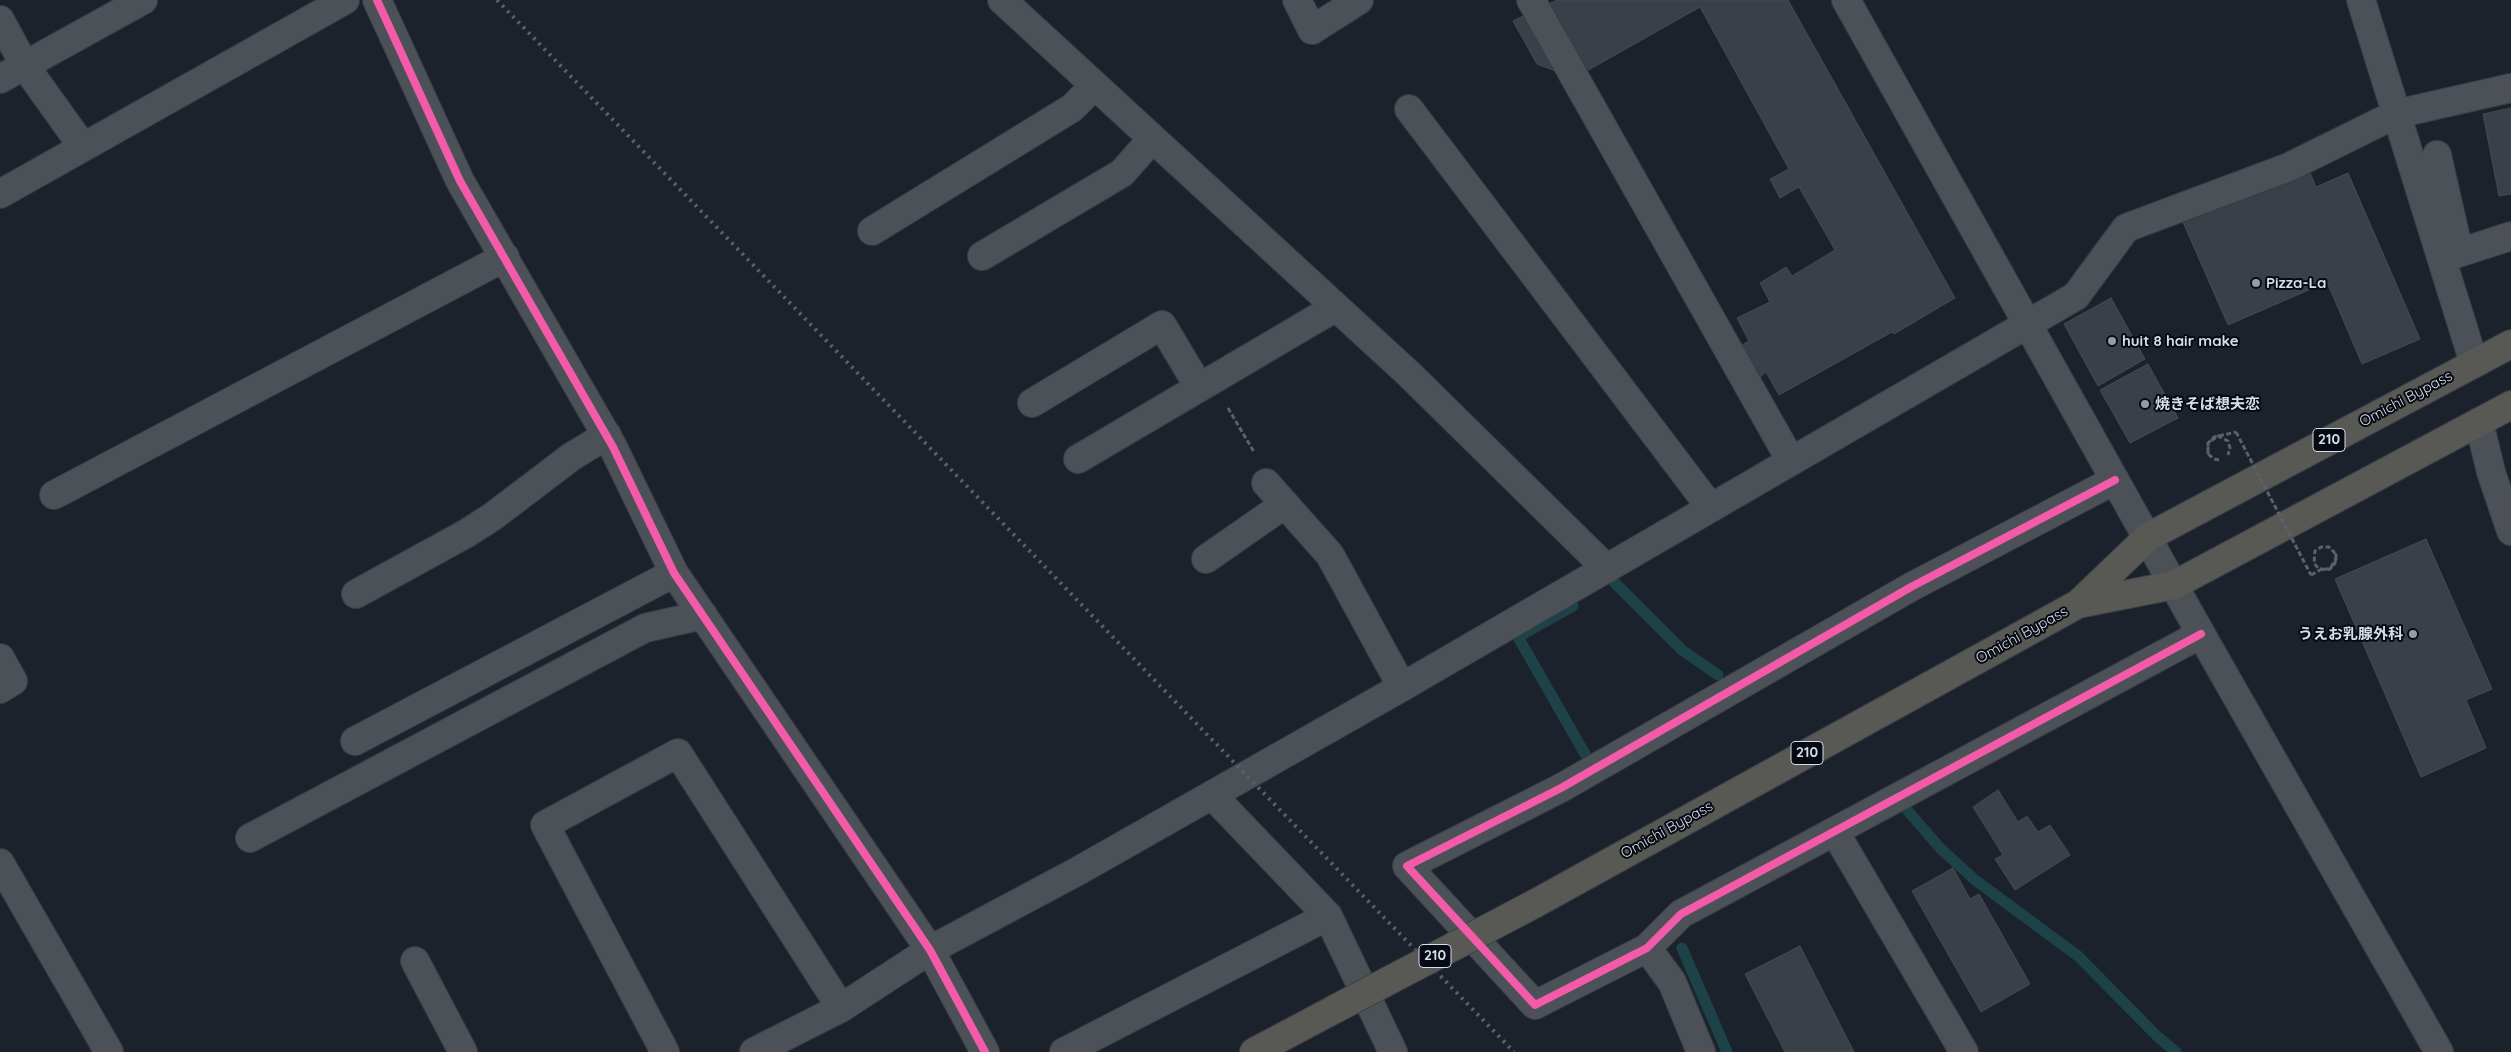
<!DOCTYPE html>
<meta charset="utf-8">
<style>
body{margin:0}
canvas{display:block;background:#1b222c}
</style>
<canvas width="2511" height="1052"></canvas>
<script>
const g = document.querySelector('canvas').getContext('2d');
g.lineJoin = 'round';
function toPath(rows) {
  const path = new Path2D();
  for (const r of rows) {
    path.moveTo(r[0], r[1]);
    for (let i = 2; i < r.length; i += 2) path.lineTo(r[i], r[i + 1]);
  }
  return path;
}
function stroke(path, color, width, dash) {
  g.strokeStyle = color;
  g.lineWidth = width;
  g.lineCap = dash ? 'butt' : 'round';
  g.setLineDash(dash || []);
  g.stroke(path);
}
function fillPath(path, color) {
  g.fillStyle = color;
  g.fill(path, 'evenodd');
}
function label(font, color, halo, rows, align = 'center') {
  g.font = font + ' Quicksand,"Noto Sans JP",sans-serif';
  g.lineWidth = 4;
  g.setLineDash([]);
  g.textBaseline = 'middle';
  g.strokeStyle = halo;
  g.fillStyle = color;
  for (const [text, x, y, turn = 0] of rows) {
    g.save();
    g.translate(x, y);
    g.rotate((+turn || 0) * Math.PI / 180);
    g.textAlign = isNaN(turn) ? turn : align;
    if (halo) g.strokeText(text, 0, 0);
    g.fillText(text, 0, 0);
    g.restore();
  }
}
stroke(toPath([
 [1613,581,1682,650,1718,675],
 [1573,606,1518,637,1585,754],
 [1908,811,1940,848,1975,880,2078,956,2158,1037,2176,1052],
 [1682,948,1727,1052]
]), '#1d4349', 11);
const building = toPath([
 [1557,0,1788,0,1955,298,1894,334,1892,332,1779,395,1766,372,1759,378,1739,347,1749,341,1737,318,1770,302,1760,283,1786,267,1792,276,1835,250,1799,187,1780,198,1770,179,1789,169,1700,7,1569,81,1566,75,1537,64,1513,21,1557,0],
 [2511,108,2511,194,2499,196,2483,114,2511,108],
 [2308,168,2316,187,2348,173,2420,339,2362,364,2327,282,2228,325,2183,222,2308,168],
 [2111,298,2145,359,2098,386,2064,324,2111,298],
 [2148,364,2178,418,2130,443,2100,390,2148,364],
 [2426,539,2492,689,2466,700,2486,748,2421,777,2335,579,2426,539],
 [1998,790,2018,822,2027,816,2038,832,2050,825,2070,855,2015,890,1995,859,2003,855,1973,807,1998,790],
 [1953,868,1970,899,1979,894,2030,984,1981,1012,1912,891,1953,868],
 [1800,946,1854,1052,1785,1052,1745,974,1800,946]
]);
fillPath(building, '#394048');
stroke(building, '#454a52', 1);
const minor = toPath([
 [377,0,460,181,613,447,674,573,930,950,985,1052],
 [1002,0,1410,375,1607,569],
 [1297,0,1312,30,1359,0],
 [1531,0,1791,461],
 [1846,0,2201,634,2439,1052],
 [2361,0,2474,363],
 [0,20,25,66,83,147],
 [0,79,143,0],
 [1409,109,1711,508],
 [2437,155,2459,252],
 [0,194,345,0],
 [872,231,1072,108,1094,86],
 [982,256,1122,173,1152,139],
 [2443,258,2511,236],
 [1032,403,1162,325,1199,387],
 [2479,422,2491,472,2511,531],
 [1078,459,1336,307],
 [2115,480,1911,587,1561,788,1407,866,1535,1005,1647,948,1681,914,2201,634],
 [1266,483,1330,555,1402,687],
 [54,495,505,257],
 [1206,559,1285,504],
 [356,594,467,533,492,517,571,457,607,435],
 [0,658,13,681,0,689],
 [355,741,674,573],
 [1212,795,1328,916,1393,1052],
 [1835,832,1964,1052],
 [250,838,645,628,703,615],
 [0,863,109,1052],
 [1647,948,1672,982,1701,1052],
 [415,961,463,1052],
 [665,1052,545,825,678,753,841,1008],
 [754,1052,841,1008,930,950,1078,871,1402,687,2076,296,2126,228,2289,167,2396,114,2511,88],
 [1064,1052,1328,916]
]);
const highway = toPath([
 [2078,604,2174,585,2511,405],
 [1536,903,2078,604,2148,537,2511,344],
 [1254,1052,1335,1009]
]);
stroke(minor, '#383e47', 30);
stroke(highway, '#383e47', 30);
stroke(toPath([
 [1228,408,1254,452],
 [2208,454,2208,443,2218,436,2228,441,2230,448,2228,455],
 [2219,460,2214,459,2208,454,2208,443,2214,437,2236,432],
 [2311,575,2322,569,2330,569,2336,559,2334,552,2329,547,2321,547,2315,551,2314,563,2318,568,2326,570,2330,569,2335,563,2336,559,2336,555,2334,552]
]), '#5c6068', 3, [5, 2.5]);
stroke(minor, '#4c5158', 28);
stroke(highway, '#585955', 28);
stroke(toPath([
 [497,0,1514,1052]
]), '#5b6068', 4, [2.5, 5]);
const highwayBridge = toPath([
 [1335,1009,1536,903]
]);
stroke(highwayBridge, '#383e47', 30, []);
stroke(toPath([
 [2236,432,2311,575]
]), '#5c6068', 3, [5, 2.5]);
stroke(highwayBridge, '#585955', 28);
stroke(toPath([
 [377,0,460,181,613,447,674,573,930,950,985,1052],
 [2115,480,1911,587,1561,788,1407,866,1535,1005,1647,948,1681,914,2201,634]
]), '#f35aa7', 8);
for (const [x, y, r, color] of [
 [2256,283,5,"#959ca8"],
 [2112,341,5,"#959ca8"],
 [2145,404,5,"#959ca8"],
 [2413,634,5,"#959ca8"]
]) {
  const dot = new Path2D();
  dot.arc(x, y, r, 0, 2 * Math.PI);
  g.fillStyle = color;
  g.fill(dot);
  stroke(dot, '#060a12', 2);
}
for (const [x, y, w] of [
 [2329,440,32],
 [1807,753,32],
 [1435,956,32]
]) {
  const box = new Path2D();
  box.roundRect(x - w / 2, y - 11.5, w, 23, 4);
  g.fillStyle = '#060a12';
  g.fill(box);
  stroke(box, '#d6deea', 1);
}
label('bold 14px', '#d6deea', null, [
 ["210",2329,440],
 ["210",1807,753],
 ["210",1435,956]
]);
label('bold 15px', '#d6deea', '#060a12', [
 ["Pizza-La",2266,283],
 ["huit 8 hair make",2122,341],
 ["焼きそば想夫恋",2155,404],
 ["うえお乳腺外科",2403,634,"right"]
], 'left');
label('15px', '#d6deea', '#060a12', [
 ["Omichi Bypass",2406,399,-28],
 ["Omichi Bypass",2022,635,-29],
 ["Omichi Bypass",1667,830,-29]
]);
</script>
